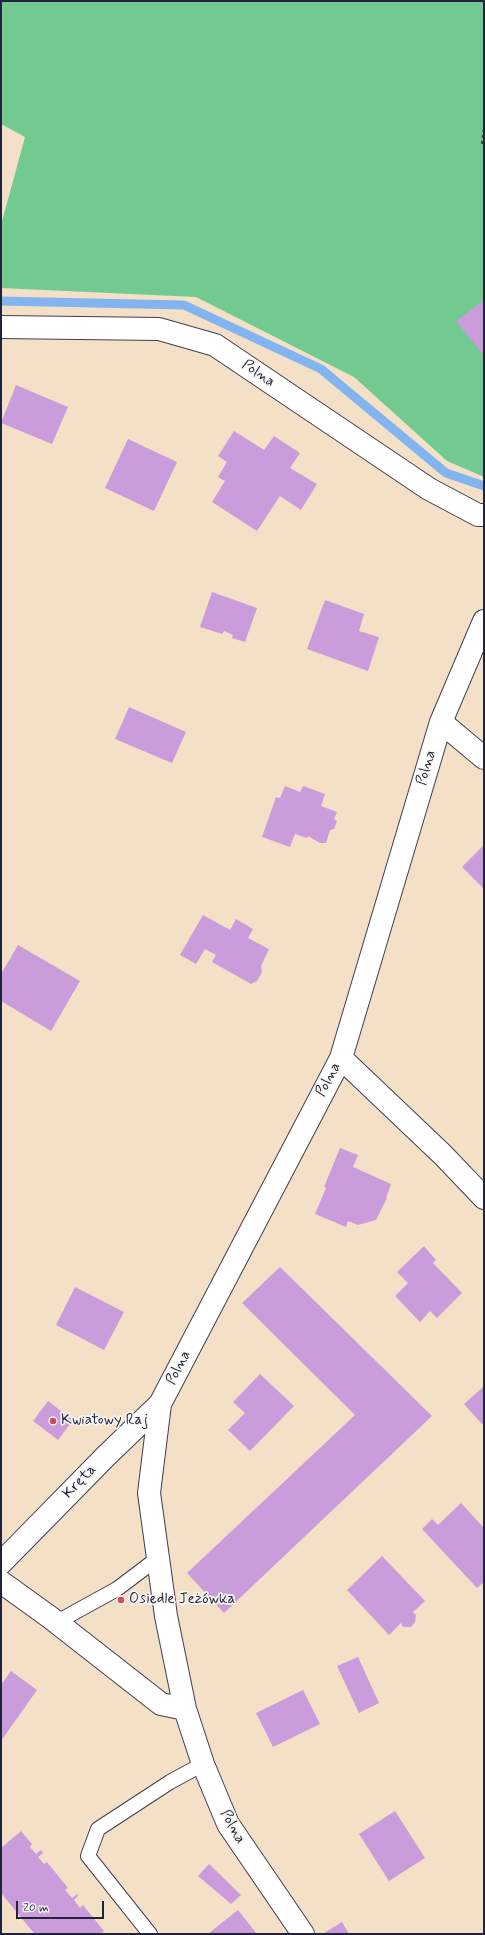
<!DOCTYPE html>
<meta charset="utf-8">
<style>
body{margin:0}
#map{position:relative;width:485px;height:1935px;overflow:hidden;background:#f4e0c6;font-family:Mynerve,sans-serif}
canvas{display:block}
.frame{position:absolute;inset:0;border:2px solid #22223b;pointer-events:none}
.scale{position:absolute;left:16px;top:1901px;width:88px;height:18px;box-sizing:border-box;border:2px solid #22223b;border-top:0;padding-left:5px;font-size:12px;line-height:14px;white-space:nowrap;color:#22223b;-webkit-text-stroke:3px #f6f6f2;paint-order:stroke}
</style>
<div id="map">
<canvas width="485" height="1935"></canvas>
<div class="frame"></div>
<div class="scale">20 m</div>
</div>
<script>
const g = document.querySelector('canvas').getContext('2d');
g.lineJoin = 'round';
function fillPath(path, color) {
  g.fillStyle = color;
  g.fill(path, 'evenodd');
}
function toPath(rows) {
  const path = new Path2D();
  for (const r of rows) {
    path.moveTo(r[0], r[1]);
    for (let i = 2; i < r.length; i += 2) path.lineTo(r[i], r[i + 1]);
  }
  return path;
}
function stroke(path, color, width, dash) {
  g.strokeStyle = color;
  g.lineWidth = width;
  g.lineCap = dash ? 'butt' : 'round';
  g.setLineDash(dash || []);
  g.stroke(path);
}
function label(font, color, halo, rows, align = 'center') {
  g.font = font + ' Mynerve,sans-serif';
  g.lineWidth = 3.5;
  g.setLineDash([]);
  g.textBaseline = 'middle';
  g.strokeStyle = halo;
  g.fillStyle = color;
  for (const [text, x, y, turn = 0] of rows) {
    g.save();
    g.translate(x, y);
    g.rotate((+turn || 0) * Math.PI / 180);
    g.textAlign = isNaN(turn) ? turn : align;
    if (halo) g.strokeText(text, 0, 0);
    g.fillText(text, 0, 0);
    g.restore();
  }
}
fillPath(toPath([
 [2,1,484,1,484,477,447,461,354,377,196,297,1,288,1,225,25,137,1,124]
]), '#73ca90');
stroke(toPath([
 [1,301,184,305,321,369,446,473,484,486]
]), '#82b5ef', 9);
fillPath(toPath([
 [484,300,484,356,456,321],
 [16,385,68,407,52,444,1,423],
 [234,431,264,450,274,436,300,453,290,468,317,484,301,510,280,496,257,531,212,502,225,481,218,477,227,462,218,456],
 [128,439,177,462,154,511,105,488],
 [212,592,257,608,245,642,232,638,233,635,224,631,222,634,200,627],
 [325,600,364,614,359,631,379,637,368,671,307,649],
 [129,707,186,732,172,763,115,739],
 [285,786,300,792,303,786,325,794,321,806,337,812,334,819,337,821,334,829,330,830,326,843,320,843,308,836,307,838,295,834,290,847,262,837,276,797,280,798],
 [484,845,484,889,462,867],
 [203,915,230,930,236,919,253,929,248,938,269,949,261,966,262,972,257,981,251,984,212,962,216,955,205,949,196,964,180,955],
 [18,945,80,981,51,1031,1,1001,1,974],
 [340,1148,358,1155,353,1167,391,1184,386,1198,387,1198,376,1220,358,1225,348,1221,346,1227,315,1214,326,1188,324,1187],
 [424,1246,436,1260,433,1263,462,1293,437,1318,430,1311,420,1322,395,1296,408,1283,397,1272],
 [280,1267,432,1416,224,1613,187,1573,355,1415,242,1303],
 [75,1287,124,1312,104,1350,56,1325],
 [260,1374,294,1406,250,1451,228,1430,245,1413,233,1402],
 [484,1386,484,1423,482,1424,464,1404],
 [48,1401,73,1420,58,1440,33,1421],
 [461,1503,484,1528,484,1582,477,1588,422,1529,432,1519,438,1525],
 [382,1556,425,1601,413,1612,416,1615,415,1622,411,1627,403,1627,401,1623,389,1635,347,1590],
 [358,1657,379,1703,359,1713,337,1666],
 [11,1671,37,1690,1,1741,1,1685],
 [303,1690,320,1724,273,1747,256,1713],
 [395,1811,425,1858,389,1881,359,1834],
 [21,1831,32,1844,30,1847,36,1854,41,1850,43,1853,38,1857,44,1864,47,1862,68,1888,65,1890,72,1898,77,1894,78,1896,74,1900,80,1908,83,1905,104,1931,101,1934,35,1934,33,1932,1,1893,1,1848],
 [209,1864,241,1895,231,1904,198,1876],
 [238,1910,257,1934,208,1934,219,1925],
 [342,1922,349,1934,325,1934,324,1933]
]), '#cb9cdb');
const service = toPath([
 [57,1622,117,1589,158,1558],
 [150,1934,88,1856,98,1829,170,1782,203,1764]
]);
const minor = toPath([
 [1,327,159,329,215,345,429,489,478,515,484,515],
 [441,722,484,758],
 [341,1058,443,1155,484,1198],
 [1,1563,106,1456,160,1404],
 [1,1582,51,1618,161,1704,185,1709],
 [303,1934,228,1824,203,1764,185,1709,166,1616,149,1493,160,1404,341,1058,441,722,484,621]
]);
stroke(service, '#423e50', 16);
stroke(minor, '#423e50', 24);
stroke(toPath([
 [484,129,482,144,484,145]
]), '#423e50', 2.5, [3, 3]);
stroke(service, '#fff', 14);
stroke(minor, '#fff', 22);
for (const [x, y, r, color] of [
 [53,1421,4,"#d1495b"],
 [121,1600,4,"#d1495b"]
]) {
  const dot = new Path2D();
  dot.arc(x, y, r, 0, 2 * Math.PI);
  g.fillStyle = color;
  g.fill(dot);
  stroke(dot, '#f6f6f2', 1.5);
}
label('15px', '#22223b', '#f6f6f2', [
 ["Polna",258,374,34],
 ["Polna",427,768,-74],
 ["Polna",329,1080,-62],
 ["Polna",179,1368,-63],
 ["Kręta",80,1482,-46],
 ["Polna",232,1827,61]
]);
label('15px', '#22223b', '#f6f6f2', [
 ["Kwiatowy Raj",61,1421],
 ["Osiedle Jeżówka",129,1600]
], 'left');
</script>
